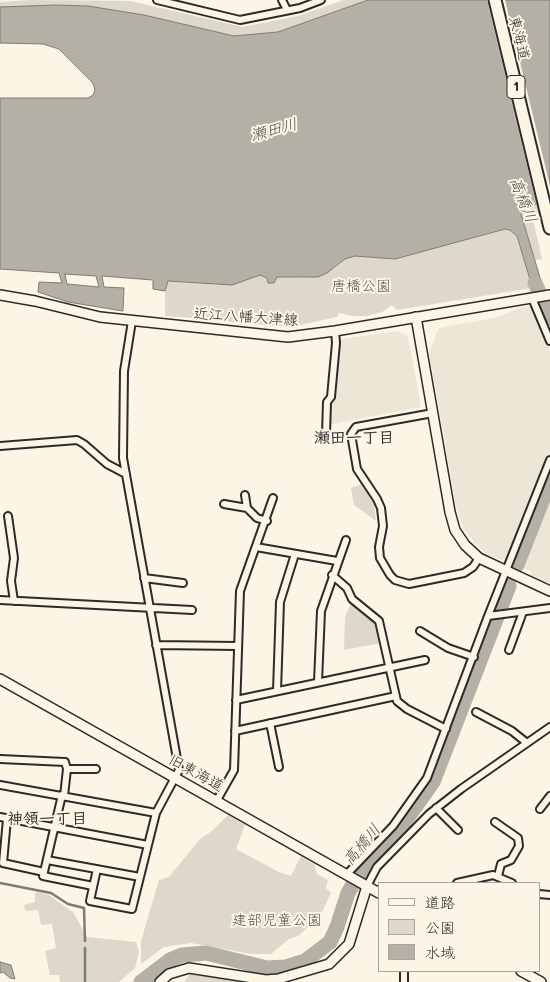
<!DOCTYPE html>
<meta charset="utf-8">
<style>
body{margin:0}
#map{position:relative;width:550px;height:982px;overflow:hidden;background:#fcf5e5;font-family:Mali,"Klee One",sans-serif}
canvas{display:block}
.legend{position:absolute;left:378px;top:882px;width:162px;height:90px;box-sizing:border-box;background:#fcf5e5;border:1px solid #a8a49b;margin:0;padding:6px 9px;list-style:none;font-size:15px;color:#2b2b2b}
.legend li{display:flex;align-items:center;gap:10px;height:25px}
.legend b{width:25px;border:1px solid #a8a49b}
</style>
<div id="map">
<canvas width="550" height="982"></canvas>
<ul class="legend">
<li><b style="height:6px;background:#fcf5e5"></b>道路</li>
<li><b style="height:14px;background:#ded8ca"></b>公園</li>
<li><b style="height:14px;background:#b4b0a5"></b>水域</li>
</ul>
</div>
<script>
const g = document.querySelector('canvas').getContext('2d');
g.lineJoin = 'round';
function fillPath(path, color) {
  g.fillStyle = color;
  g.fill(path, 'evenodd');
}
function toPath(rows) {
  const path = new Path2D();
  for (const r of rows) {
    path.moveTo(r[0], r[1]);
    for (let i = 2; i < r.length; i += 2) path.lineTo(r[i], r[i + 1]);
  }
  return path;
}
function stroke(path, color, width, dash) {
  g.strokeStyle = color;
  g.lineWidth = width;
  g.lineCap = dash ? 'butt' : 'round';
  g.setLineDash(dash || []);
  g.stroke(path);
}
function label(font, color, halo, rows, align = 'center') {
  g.font = font + ' Mali,"Klee One",sans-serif';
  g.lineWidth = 4;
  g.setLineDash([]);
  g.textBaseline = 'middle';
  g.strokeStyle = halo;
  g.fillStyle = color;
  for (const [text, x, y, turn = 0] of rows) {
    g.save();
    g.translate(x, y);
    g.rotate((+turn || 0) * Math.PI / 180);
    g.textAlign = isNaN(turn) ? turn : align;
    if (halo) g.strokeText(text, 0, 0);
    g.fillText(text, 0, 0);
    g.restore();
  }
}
fillPath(toPath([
 [532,306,547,334,550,355,550,585,530,577,531,571,489,555,476,545,463,528,456,506,429,352,439,328,498,317,519,308],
 [397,331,408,336,421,407,328,425,329,406,334,402,339,342,342,339]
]), '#ece6d7');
fillPath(toPath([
 [30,0,130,1,243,27,298,16,344,0,368,0,278,32,234,36,144,15,88,6,55,5,0,7,0,2],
 [550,201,550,211,532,215,542,259,535,260,521,214,526,207],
 [505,229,510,230,517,236,532,288,397,310,392,305,382,312,367,316,352,316,339,313,337,317,291,327,230,322,223,318,205,319,199,314,192,318,165,316,165,291,168,281,225,285,239,283,245,279,260,275,267,278,269,283,274,283,277,277,307,278,335,268,345,259,355,256,395,259],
 [361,484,374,503,376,521,354,505,351,488],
 [351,603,375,622,381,643,344,650,345,617],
 [228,815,245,825,236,849,279,872,291,876,301,856,314,864,317,874,328,880,326,888,331,893,320,916,298,936,289,939,271,954,250,954,191,943,164,947,141,964,141,941,159,880,169,877,200,839,212,831],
 [37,892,49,895,73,912,87,937,136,942,139,952,135,968,119,982,60,982,59,975,50,975,45,951,56,948,52,924,41,925,38,910,26,911,24,905,35,902,35,893],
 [201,971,242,982,184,982,190,973]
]), '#ded8ca');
const water = toPath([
 [368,0,550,0,550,201,526,207,521,214,544,291,534,293,517,236,510,230,505,229,395,259,355,256,345,259,327,273,318,277,277,277,274,283,268,283,267,278,260,275,232,285,168,281,165,291,153,289,153,280,102,276,104,287,124,288,123,311,68,302,38,292,39,282,62,283,59,273,0,269,0,98,88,98,93,95,95,90,93,83,59,49,43,44,0,43,0,7,55,5,88,6,144,15,234,36,278,32,368,0],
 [65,274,96,276,99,287,67,284,65,274],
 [0,962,11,965,15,979,10,978,3,972,0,973,0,962]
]);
fillPath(water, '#b4b0a5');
stroke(water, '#7d7b74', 1);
fillPath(toPath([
 [487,0,505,0,550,186,550,204,537,207]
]), '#fcf5e5');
stroke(toPath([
 [0,883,51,893,68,904,84,908,85,941],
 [85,948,85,982]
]), '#7d7b74', 2.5);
stroke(toPath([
 [535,283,550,318],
 [517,565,550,481],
 [141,982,170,960,182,955,206,953,267,968,286,967,305,961,330,942,337,927,348,893,362,869,404,823,433,782,509,586]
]), '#b4b0a5', 15);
const minor = toPath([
 [157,0,240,20,300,8,321,0],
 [282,0,287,10],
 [532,298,550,341],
 [433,413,356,427,351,434,357,469,377,499,381,508,383,526,379,547,380,558,390,575,395,580,409,584,464,573,473,567,479,558],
 [326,434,327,402,331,397,336,343,335,331],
 [0,446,77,440,84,444,107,464,126,474],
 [245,495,247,508],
 [224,504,247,508,257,518,267,521],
 [8,516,14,558,11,581,14,601],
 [256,547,337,561],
 [332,575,347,588,352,599,379,621,397,701,407,709,446,729],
 [144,578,183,583],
 [0,600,192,610],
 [488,616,550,460],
 [420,631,448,648,474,657],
 [156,645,237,646],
 [509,650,523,612],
 [318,682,321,611,346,540],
 [277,691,280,602,295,554],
 [236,700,425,660],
 [476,712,512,731,527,743],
 [270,723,279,767],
 [235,731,396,696],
 [0,759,65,762,67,769,64,796],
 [67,769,96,769],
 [0,785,156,813],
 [62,795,43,876,93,886],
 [217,800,234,770,240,591,273,498],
 [436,808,458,830],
 [540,809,550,796],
 [0,817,148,845],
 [7,819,3,863,44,872],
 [495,822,518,838,519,846,511,860,501,864,498,876],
 [47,860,140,877],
 [97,869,90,901,132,909,156,813,179,770,123,458,124,371,132,321],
 [347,874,393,826,427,778,488,616,550,608],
 [457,883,493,875,512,883],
 [367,886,377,867,429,814,461,789,550,727],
 [539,894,550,895],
 [404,982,404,971]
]);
const tertiary = toPath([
 [416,317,450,512,455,530,465,545,479,558,550,591],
 [0,679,379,893],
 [521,971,541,982],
 [160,982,169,974,189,968,266,980,278,979,329,964,349,944,367,886]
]);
const secondary = toPath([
 [0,295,35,301,100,317,288,337,335,331,550,295]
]);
const trunk = toPath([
 [495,0,550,228]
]);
stroke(minor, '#2b2b2b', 10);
stroke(tertiary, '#2b2b2b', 12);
stroke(secondary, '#2b2b2b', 12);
stroke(trunk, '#2b2b2b', 15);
stroke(minor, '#fcf5e5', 6);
stroke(tertiary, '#fcf5e5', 9);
stroke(secondary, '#fcf5e5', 9);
stroke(trunk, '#fcf5e5', 11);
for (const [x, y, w] of [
 [516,87,18]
]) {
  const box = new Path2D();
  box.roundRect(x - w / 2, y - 11.5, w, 23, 4);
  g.fillStyle = '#fcf5e5';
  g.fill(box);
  stroke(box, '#2b2b2b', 1);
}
label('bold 14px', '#2b2b2b', null, [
 ["1",516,87]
]);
label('15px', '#2b2b2b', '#fcf5e5', [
 ["東海道",519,38,76],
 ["近江八幡大津線",246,317,4],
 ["旧東海道",196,773,29]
]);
label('15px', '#585653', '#fcf5e5', [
 ["唐橋公園",361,286],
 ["建部児童公園",277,920]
]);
label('italic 16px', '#545350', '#fcf5e5', [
 ["瀬田川",274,130,-15],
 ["高橋川",523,200,68],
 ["高橋川",362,845,-50]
]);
label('bold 16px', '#2b2b2b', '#fcf5e5', [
 ["瀬田一丁目",354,438],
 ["神領一丁目",47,819]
]);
</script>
